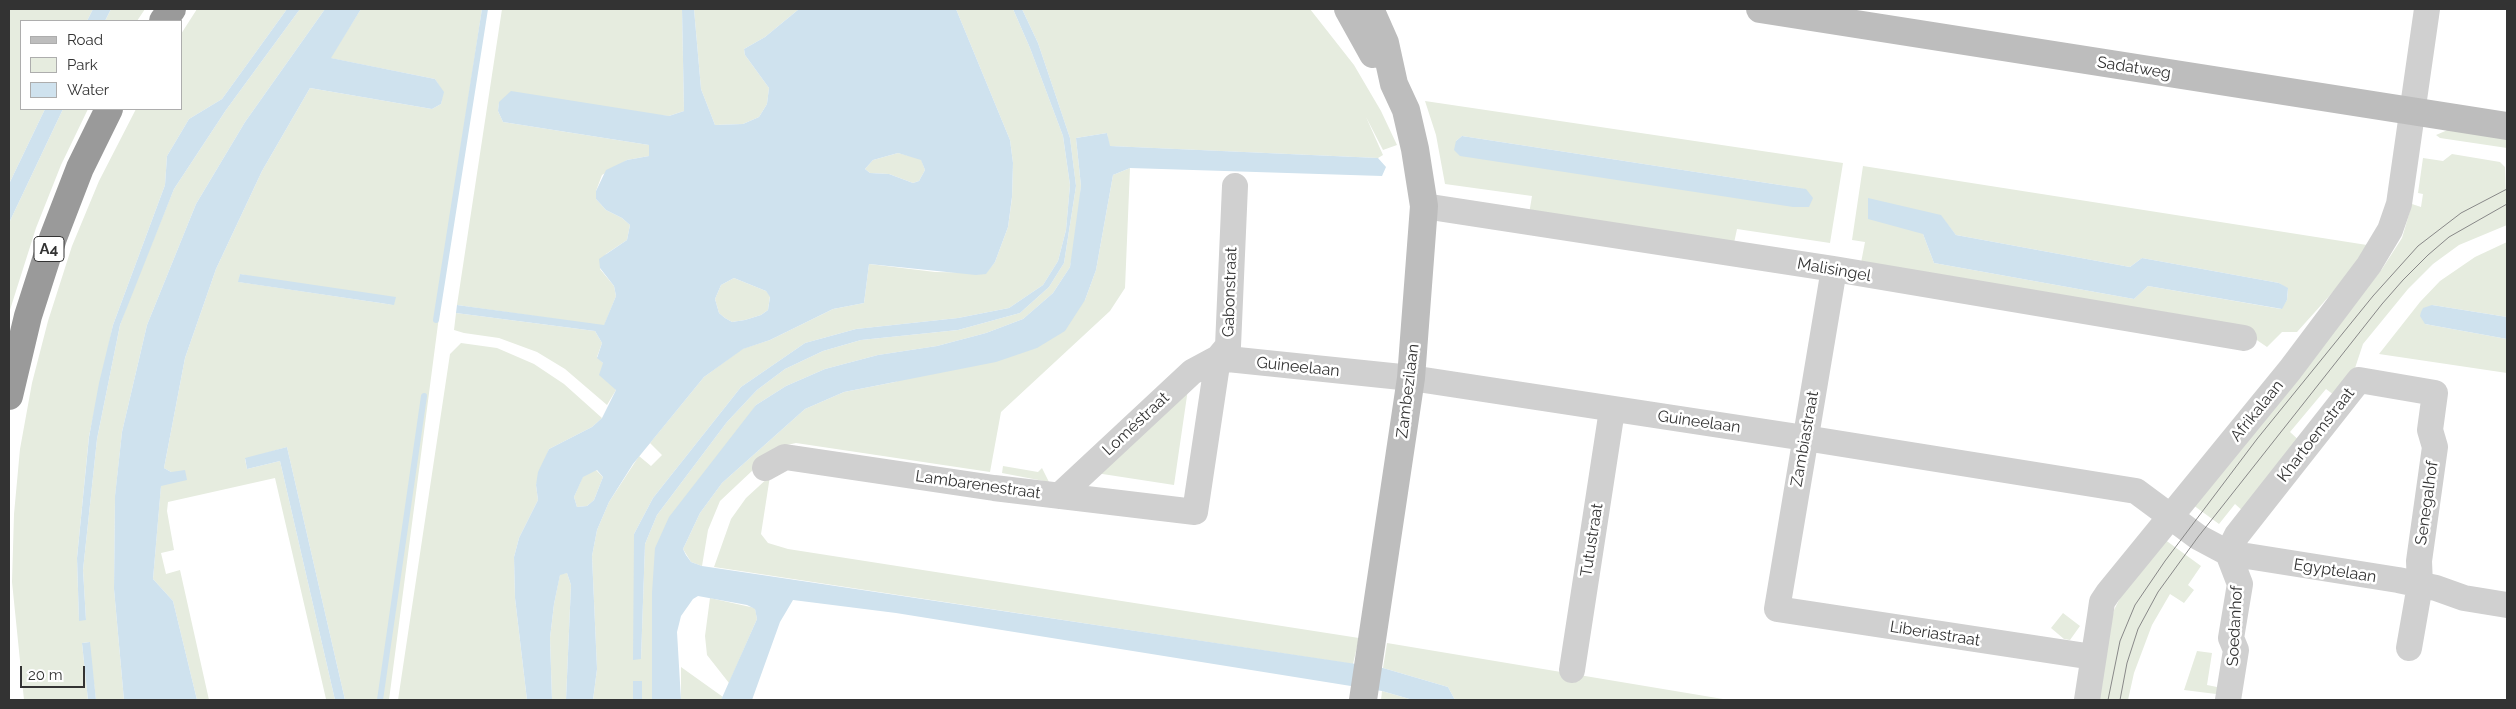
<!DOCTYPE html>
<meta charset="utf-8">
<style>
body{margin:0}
#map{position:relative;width:2516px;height:709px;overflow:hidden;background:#fff;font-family:Raleway,sans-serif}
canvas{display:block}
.frame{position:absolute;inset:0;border:10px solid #333;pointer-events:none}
.legend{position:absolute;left:20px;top:20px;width:162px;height:90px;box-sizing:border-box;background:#fff;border:1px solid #adadad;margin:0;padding:6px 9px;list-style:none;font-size:15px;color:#333}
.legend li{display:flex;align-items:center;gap:10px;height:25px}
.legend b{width:25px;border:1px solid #adadad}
.scale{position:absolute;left:20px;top:666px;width:65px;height:22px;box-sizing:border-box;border:2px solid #333;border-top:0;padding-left:6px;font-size:15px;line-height:18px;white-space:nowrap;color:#333;-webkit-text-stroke:4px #fff;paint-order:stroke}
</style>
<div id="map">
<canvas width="2516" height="709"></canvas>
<div class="frame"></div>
<ul class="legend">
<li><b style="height:6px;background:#bdbdbd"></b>Road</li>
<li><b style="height:14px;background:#e6ecdf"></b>Park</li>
<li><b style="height:14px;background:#cfe2ee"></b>Water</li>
</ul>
<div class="scale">20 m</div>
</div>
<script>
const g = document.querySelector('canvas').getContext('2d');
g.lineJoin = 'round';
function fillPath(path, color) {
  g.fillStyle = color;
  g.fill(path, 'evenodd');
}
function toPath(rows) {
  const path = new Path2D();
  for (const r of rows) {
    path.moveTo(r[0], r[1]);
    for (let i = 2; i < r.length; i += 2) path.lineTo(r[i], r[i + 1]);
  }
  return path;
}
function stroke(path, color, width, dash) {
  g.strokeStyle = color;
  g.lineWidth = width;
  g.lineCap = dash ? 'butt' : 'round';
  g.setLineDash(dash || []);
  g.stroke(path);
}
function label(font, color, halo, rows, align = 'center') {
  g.font = font + ' Raleway,sans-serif';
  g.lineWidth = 5;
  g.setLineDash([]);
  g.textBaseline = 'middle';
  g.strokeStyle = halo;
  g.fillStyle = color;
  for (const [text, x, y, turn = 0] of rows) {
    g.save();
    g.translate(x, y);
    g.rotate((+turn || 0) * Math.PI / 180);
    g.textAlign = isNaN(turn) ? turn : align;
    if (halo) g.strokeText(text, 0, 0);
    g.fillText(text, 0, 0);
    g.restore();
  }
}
fillPath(toPath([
 [9,9,93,9,87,21,21,21,21,109,45,109,9,184],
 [111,9,145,9,137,21,105,21],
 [197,9,287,9,222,99,189,119,167,156,165,185,113,325,89,436,77,558,79,620,86,620,83,570,97,439,120,325,130,297,174,189,226,110,300,9,325,9,245,122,196,204,147,325,122,432,115,497,114,589,124,700,96,700,89,642,82,643,88,700,24,700,12,582,14,514,20,449,32,383,48,321,72,246,99,181,136,109,181,109,181,34],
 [361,9,482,9,462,140,389,700,345,700,287,447,245,459,247,469,280,461,335,700,323,700,326,699,275,478,168,502,167,511,174,550,161,553,166,574,180,570,209,700,197,700,173,601,153,579,161,485,171,472,164,468,185,358,216,269,262,171,310,88,432,109,441,104,443,92,435,79,330,58],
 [240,274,394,305,239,282],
 [502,9,682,9,684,111,669,116,499,103,498,111,503,122,649,145,649,156,627,160,602,175,596,191,596,199,606,210,622,218,630,225,627,240,606,254,600,269,614,286,616,296,604,326,457,305],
 [694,9,799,9,765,37,744,49,745,55,769,88,767,104,759,117,743,124,715,125,701,89],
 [956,9,1013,9,1030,48,1063,136,1070,185,1066,230,1058,261,1043,285,1009,308,958,318,856,329,805,343,741,387,653,498,634,534,641,659,645,544,657,515,727,422,757,390,785,369,823,351,861,340,958,330,1020,313,1049,287,1064,263,1076,186,1070,138,1038,43,1022,9,1310,9,1354,65,1381,111,1397,145,1383,150,1366,117,1383,155,1378,158,1109,146,1107,133,1076,138,1081,186,1077,231,1070,267,1053,293,1023,319,986,333,937,346,878,355,825,369,786,386,756,405,652,593,652,700,642,700,642,681,633,681,633,700,593,700,597,669,592,556,597,530,609,502,639,456,651,466,662,455,650,443,704,377,742,349,770,340,833,309,864,303,869,264,935,272,986,273,995,262,1008,227,1012,198,1013,163,1010,140],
 [1425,101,1843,163,1830,243,1737,229,1734,243,1529,214,1532,196,1445,184,1436,135],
 [1462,136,1806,189,1456,141],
 [63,109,88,109,61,165,36,228,9,313,9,223],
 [2450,129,2507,136,2507,148,2440,138,2436,135],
 [898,153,921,159,925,170,919,181,913,183,889,174,870,173,865,169,873,160],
 [2452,154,2500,162,2505,167,2507,225,2459,245,2433,264,2408,289,2363,344,2350,383,2338,398,2326,389,2290,432,2302,443,2244,512,2235,504,2219,524,2193,505,2382,269,2402,238,2412,204,2421,207,2423,194,2418,193,2423,158,2443,161],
 [1863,166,2367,245,2350,273,2297,332,2282,332,2267,347,2245,332,1860,268,1865,242,1852,240],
 [1940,215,1956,235,2130,267,2142,258,2279,283,2288,289,2287,300,2281,309,2148,286,2134,299,1934,263,1923,234],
 [1130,168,1125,288,1110,311,1001,412,990,472,796,443,782,446,770,454,720,501,708,530,702,566,691,562,683,549,700,513,722,483,805,409,844,392,895,382,1085,300,1096,270,1113,175],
 [2507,242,2507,317,2432,305,2425,324,2507,339,2507,373,2379,354,2420,302,2440,281,2475,257],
 [734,278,766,291,770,296,768,310,761,315,745,320,732,322,725,318,719,313,715,299,721,285],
 [456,313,595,331,602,343,597,357,603,363,616,390,607,405,565,369,537,352,499,338,464,333,454,330],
 [461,343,497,348,534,364,564,384,602,418,592,427,549,449,536,485,538,500,519,538,514,557,515,598,527,700,398,700,450,354],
 [1188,389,1174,485,1096,473],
 [1003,466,1038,472,1042,468,1049,482,1002,473],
 [596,470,603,477,594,500,587,506,577,507,574,497,583,476],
 [770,476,761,534,768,543,788,549,1359,638,1353,664,714,567,731,519,746,498],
 [2164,539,2201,566,2188,585,2194,590,2184,603,2170,594,2152,625,2134,673,2128,700,2099,700,2109,629,2114,610,2123,592],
 [567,573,571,585,566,700,552,700,550,638,554,604,560,574],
 [710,598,755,608,757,619,729,683,707,655,705,636],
 [2063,613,2080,626,2070,640,2064,639,2051,628],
 [1387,643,1729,700,1455,700,1448,687,1383,668],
 [2197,651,2212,653,2207,685,2222,688,2216,694,2184,690],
 [681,667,723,697,721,700,681,700],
 [1382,691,1413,700,1381,700]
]), '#e6ecdf');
fillPath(toPath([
 [93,9,111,9,105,21,87,21],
 [287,9,300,9,226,110,174,189,120,325,97,439,83,570,86,620,79,621,77,558,89,437,99,383,113,325,165,185,167,156,189,119,222,99],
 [325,9,361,9,331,58,435,79,444,92,441,104,432,109,310,88,262,171,216,269,185,358,164,468,171,472,185,470,187,480,161,486,153,579,173,601,197,700,124,700,114,589,115,496,122,432,147,325,196,204,245,122],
 [682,9,694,9,701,89,715,125,743,124,759,117,767,104,769,88,745,55,744,49,765,37,799,9,956,9,1010,140,1013,163,1012,197,1008,227,995,262,986,274,976,275,869,264,864,303,833,309,770,340,743,349,704,377,633,464,609,502,597,530,592,556,597,669,593,700,566,700,571,585,567,573,560,575,554,604,550,638,552,700,527,700,515,598,514,557,519,538,538,500,536,485,538,472,549,449,592,427,602,418,616,390,599,375,603,363,597,358,602,343,595,331,456,313,457,305,604,325,616,296,614,286,600,268,599,259,627,240,630,225,622,218,606,210,596,199,596,191,606,170,627,160,649,156,649,145,503,122,498,111,499,102,511,91,669,116,684,111],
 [898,153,921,160,925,170,919,181,913,183,889,174,870,173,865,169,873,160],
 [734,278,766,291,770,297,768,310,761,315,745,320,732,322,725,318,719,313,715,299,721,285],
 [597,470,603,477,594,500,587,506,577,507,574,497,583,477],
 [1013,9,1022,9,1038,43,1070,138,1076,186,1064,263,1049,287,1020,313,958,330,861,340,823,351,785,369,757,390,727,422,657,515,645,544,641,659,633,660,634,534,653,498,741,387,805,343,856,329,958,318,1009,308,1043,285,1058,261,1066,230,1070,185,1063,136,1030,48],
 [45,109,63,109,9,223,9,184],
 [1107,133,1110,146,1378,158,1386,167,1382,176,1130,168,1113,175,1096,270,1085,300,1065,331,1037,348,996,362,844,392,805,409,722,483,700,513,683,549,686,555,691,562,702,566,1383,668,1448,687,1455,700,1413,700,1382,691,896,613,793,600,780,622,752,700,721,700,757,619,755,609,747,605,698,596,693,599,681,616,677,632,681,700,652,700,652,593,655,548,669,517,756,405,786,386,825,369,878,355,937,346,986,333,1023,319,1053,293,1070,267,1081,186,1076,138],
 [1462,136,1806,189,1813,198,1809,207,1793,207,1460,156,1454,150,1456,141],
 [1868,198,1941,215,1956,235,2130,267,2142,258,2279,283,2288,288,2287,300,2282,309,2148,286,2134,299,1934,263,1923,234,1868,219],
 [240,274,396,297,394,305,238,282],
 [2432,305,2507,317,2507,339,2425,324,2420,316,2421,312,2423,308],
 [287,447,345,700,335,700,280,461,247,469,245,458],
 [90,642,96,700,88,700,82,643],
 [633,681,642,681,642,700,633,700]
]), '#cfe2ee');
stroke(toPath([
 [436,320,485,9],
 [380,700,424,396]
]), '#cfe2ee', 6);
stroke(toPath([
 [1424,206,1834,269,2244,338],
 [1834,269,1777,609,2093,657],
 [765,468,785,457,994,488,1195,512,1218,358,1228,346,1235,186],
 [1059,496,1192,372,1218,358,1411,378,1805,438,2136,491,2198,537,2228,553,2398,580,2436,588,2464,598,2507,605],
 [1572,670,1612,410],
 [2087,700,2100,616,2102,602,2108,593,2290,370,2369,265,2390,230,2399,204,2427,9],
 [2228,700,2236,650,2231,638,2240,584,2228,553,2237,535,2359,380,2435,393,2430,430,2435,447,2419,561,2420,585,2409,648]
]), '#d0d0d0', 26);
stroke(toPath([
 [1348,9,1373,54],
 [1760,9,2507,126],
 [1363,700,1411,378,1424,206,1415,149,1406,110,1394,84,1385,43,1370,9]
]), '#bdbdbd', 28);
stroke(toPath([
 [163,21,172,9],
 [9,396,28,316,53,238,80,168,109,109]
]), '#9a9a9a', 28);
stroke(toPath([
 [2108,700,2120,641,2135,605,2165,561,2257,439,2373,296,2418,246,2461,213,2507,189],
 [2120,700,2127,663,2138,629,2158,592,2198,537,2382,304,2403,280,2428,255,2449,237,2507,204]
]), '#888', 1);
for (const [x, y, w] of [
 [49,249,30]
]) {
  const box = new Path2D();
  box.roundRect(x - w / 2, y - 12.5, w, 25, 4);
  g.fillStyle = '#fff';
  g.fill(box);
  stroke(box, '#333', 1);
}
label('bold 15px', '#333', null, [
 ["A4",49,249]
]);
label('16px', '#333', '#fff', [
 ["Sadatweg",2134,68,9],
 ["Malisingel",1834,270,10],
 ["Gabonstraat",1230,292,-88],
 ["Guineelaan",1298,367,6],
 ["Zambezilaan",1408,391,-83],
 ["Afrikalaan",2257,411,-51],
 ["Guineelaan",1699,422,8],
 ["Loméstraat",1136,424,-43],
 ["Khartoemstraat",2316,435,-52],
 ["Zambiastraat",1805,439,-80],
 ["Lambarenestraat",978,485,8],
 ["Senegalhof",2427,503,-82],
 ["Tutustraat",1592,540,-81],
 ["Egyptelaan",2335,571,9],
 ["Soedanhof",2235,626,-87],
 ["Liberiastraat",1935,634,9]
]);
</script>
